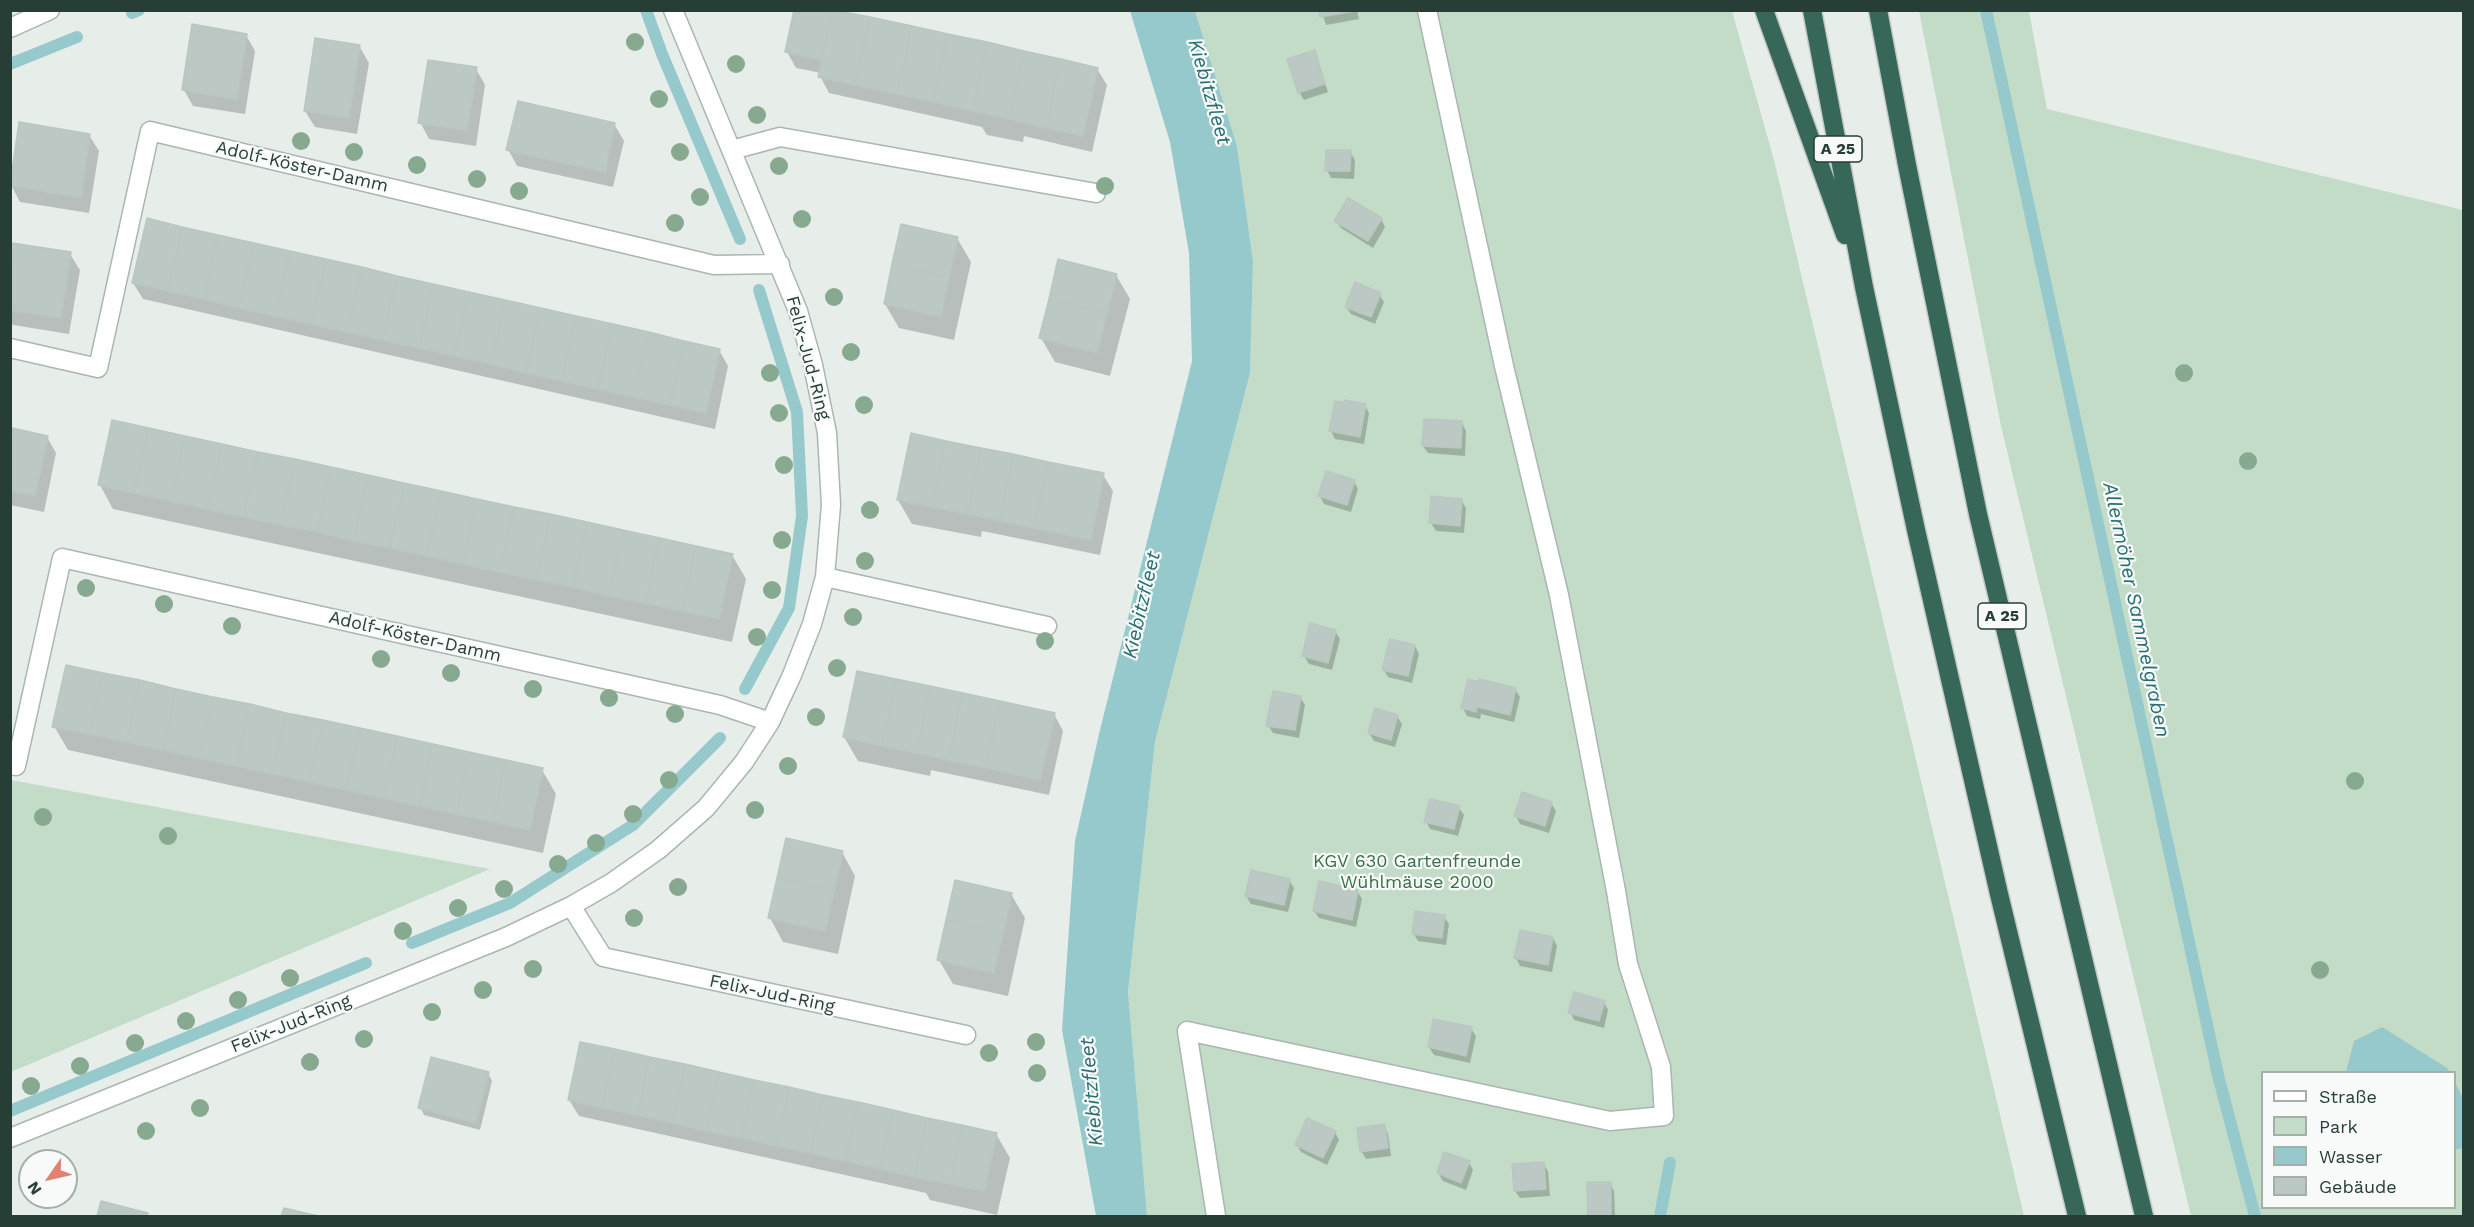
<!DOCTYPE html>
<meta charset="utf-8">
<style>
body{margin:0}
#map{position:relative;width:2474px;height:1227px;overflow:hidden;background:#e7eeea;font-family:"Work Sans",sans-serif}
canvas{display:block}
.frame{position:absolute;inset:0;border:12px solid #273e36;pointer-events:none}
.legend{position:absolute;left:2261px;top:1071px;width:195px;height:138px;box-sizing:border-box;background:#f7faf8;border:2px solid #a4afaa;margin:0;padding:8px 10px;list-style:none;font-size:18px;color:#273e36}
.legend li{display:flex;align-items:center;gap:12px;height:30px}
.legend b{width:30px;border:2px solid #a4afaa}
.north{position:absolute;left:18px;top:1149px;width:60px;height:60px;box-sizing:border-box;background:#f7faf8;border:2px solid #a4afaa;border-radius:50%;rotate:236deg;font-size:16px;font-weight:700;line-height:24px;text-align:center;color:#273e36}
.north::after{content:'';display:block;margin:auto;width:21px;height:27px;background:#e28171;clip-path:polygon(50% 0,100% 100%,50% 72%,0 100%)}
</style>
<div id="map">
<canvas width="2474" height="1227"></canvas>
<div class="frame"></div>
<ul class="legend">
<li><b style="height:8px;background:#fff"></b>Straße</li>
<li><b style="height:16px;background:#c3dcc7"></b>Park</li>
<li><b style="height:16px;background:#96c9cb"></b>Wasser</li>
<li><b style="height:16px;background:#bcc8c3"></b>Gebäude</li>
</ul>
<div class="north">N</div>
</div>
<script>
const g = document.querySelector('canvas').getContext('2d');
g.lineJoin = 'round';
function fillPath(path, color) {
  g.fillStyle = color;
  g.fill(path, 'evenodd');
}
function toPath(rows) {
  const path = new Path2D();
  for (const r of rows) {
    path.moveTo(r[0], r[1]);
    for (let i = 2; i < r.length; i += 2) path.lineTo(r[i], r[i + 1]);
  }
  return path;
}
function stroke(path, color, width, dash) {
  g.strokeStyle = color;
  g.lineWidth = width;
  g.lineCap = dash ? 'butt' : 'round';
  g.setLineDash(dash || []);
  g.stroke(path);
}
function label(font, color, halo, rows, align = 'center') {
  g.font = font + ' "Work Sans",sans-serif';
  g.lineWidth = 4.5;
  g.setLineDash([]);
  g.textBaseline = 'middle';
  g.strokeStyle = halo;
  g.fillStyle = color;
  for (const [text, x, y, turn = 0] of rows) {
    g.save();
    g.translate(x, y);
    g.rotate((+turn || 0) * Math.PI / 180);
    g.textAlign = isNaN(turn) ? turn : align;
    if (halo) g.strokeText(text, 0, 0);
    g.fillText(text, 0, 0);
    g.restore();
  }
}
fillPath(toPath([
 [1195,11,1732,11,1774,160,2024,1216,1147,1216,1128,992,1155,742,1250,373,1253,261,1237,146],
 [1919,11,2029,11,2047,109,2463,210,2463,1216,2191,1216,2001,426],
 [2262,1072,2454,1072,2454,1208,2262,1208],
 [10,780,11,780,490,869,11,1072]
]), '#c3dcc7');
fillPath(toPath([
 [1130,11,1195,11,1237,146,1253,261,1250,373,1155,742,1128,992,1147,1216,1096,1216,1062,1030,1075,841,1099,734,1192,361,1189,253,1170,142],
 [2382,1027,2447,1068,2450,1072,2346,1072,2354,1041],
 [2455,1082,2464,1101,2463,1148,2455,1150]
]), '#96c9cb');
fillPath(toPath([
 [796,10,845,10,845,13,1097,69,1107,85,1092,152,1024,136,1023,142,987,135,982,127,829,93,820,76,821,73,796,68,787,52],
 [1321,10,1357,10,1359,19,1326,25],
 [246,35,255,51,245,114,193,106,184,90],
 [359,46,369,63,357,134,315,127,305,111],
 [1314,52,1328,92,1304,100,1299,92],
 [476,69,485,85,476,146,429,139,420,122],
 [614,124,624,141,613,187,517,166,508,149],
 [89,135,99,151,89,213,20,202,11,185],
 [1350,152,1355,160,1354,179,1331,178,1327,170],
 [1381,219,1385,227,1373,248,1341,228,1336,221],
 [957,238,971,262,954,340,899,328,885,304],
 [14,245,70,254,80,270,69,334,13,325,10,321,10,265],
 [1116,275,1130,299,1110,376,1055,362,1041,338],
 [133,283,719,350,728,366,715,429,143,299],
 [1379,294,1384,302,1375,324,1351,314,1346,307],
 [1365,405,1369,413,1364,444,1335,439,1331,431],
 [1462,423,1466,431,1465,456,1428,453,1423,446],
 [10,429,47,437,56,453,44,512,10,505],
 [1103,475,1113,491,1100,555,982,531,981,537,912,524,898,500],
 [1354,481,1358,489,1351,512,1324,504,1320,496],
 [100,485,732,555,746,579,732,642,113,509],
 [1461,500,1466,508,1464,533,1436,531,1431,523],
 [1335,631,1340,639,1332,670,1309,664,1304,656],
 [1415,646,1419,654,1412,683,1388,677,1384,670],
 [1515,689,1520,697,1514,722,1481,714,1480,719,1467,716,1463,708],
 [1300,697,1305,705,1299,738,1273,733,1268,725],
 [1054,714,1063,731,1049,795,931,770,930,776,858,761,844,737],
 [1397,716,1402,724,1395,747,1374,741,1369,733],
 [54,726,542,770,556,794,543,853,68,750],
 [1551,803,1556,811,1549,833,1520,824,1516,816],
 [1459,808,1464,815,1458,836,1430,829,1426,821],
 [842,852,855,876,838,954,783,942,770,918],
 [1289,880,1294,888,1288,912,1251,904,1246,896],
 [1357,891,1362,899,1356,927,1319,918,1314,911],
 [1011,894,1025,918,1008,996,953,984,939,960],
 [1444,917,1449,924,1446,945,1418,941,1413,933],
 [1553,938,1557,946,1552,972,1520,966,1516,958],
 [1604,1002,1608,1010,1604,1028,1574,1020,1570,1012],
 [1471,1029,1476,1036,1470,1063,1434,1055,1429,1047],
 [488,1073,492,1081,480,1130,424,1115,420,1107],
 [569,1100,996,1134,1010,1158,997,1215,930,1200,926,1193,579,1116],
 [1384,1126,1388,1134,1391,1156,1366,1159,1362,1152],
 [1335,1132,1339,1140,1327,1165,1301,1152,1297,1145],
 [1469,1163,1473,1170,1466,1190,1443,1181,1438,1173],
 [1543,1163,1548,1171,1550,1196,1520,1198,1515,1191],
 [1610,1183,1614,1191,1615,1216,1589,1216,1589,1184],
 [102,1203,147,1214,148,1216,98,1216]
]), '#0003');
stroke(toPath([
 [646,10,662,54,740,239],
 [1986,10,2218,1075,2255,1216],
 [132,13,139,10],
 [10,64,77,37],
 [745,689,789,608,802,516,797,412,759,290],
 [412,943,510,903,633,825,720,738],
 [10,1111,366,963],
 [1660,1216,1670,1163]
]), '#96c9cb', 12);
const building = toPath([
 [794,10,833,10,822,60,785,52,794,10],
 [833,10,870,17,855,85,818,77,833,10],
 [1319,10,1355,10,1355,11,1320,17,1319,10],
 [870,17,912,26,897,94,855,85,870,17],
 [192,24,247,34,237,99,182,90,192,24],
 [912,26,948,34,933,102,897,94,912,26],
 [948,34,987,42,972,111,933,102,948,34],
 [315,38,360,45,349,118,304,111,315,38],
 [987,42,1024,51,1009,119,972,111,987,42],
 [1315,50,1325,84,1298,93,1287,59,1315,50],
 [1024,51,1061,59,1046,128,1009,119,1024,51],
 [1061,59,1098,68,1083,136,1046,128,1061,59],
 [428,60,477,67,467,130,418,123,428,60],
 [518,101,615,123,605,172,506,150,518,101],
 [19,122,90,134,81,197,10,186,19,122],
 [1326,150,1351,150,1350,171,1325,171,1326,150],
 [1348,198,1382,218,1368,241,1334,221,1348,198],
 [147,218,182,227,168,291,132,283,147,218],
 [901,224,958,237,949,277,892,264,901,224],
 [182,227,218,235,204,299,168,291,182,227],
 [218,235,254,243,239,308,204,299,218,235],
 [12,243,71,252,61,318,10,310,12,243],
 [254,243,290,251,275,316,239,308,254,243],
 [290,251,326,259,311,324,275,316,290,251],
 [326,259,362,267,347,332,311,324,326,259],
 [1058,259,1117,274,1107,313,1049,299,1058,259],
 [892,264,949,277,941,317,884,304,892,264],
 [362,267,397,276,383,340,347,332,362,267],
 [397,276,433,284,419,348,383,340,397,276],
 [1355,282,1381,293,1371,317,1345,307,1355,282],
 [433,284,469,292,454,356,419,348,433,284],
 [469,292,505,300,491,364,454,356,469,292],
 [1049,299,1107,313,1097,353,1039,338,1049,299],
 [505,300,541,308,526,373,491,364,505,300],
 [541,308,576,316,562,381,526,373,541,308],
 [576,316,613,324,598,389,562,381,576,316],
 [613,324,649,332,633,397,598,389,613,324],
 [649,332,684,341,670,405,633,397,649,332],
 [684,341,720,349,706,413,670,405,684,341],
 [1344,400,1366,404,1360,437,1329,431,1335,401,1344,403,1344,400],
 [1424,419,1462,421,1461,448,1422,446,1424,419],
 [112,420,149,428,134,493,98,485,112,420],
 [12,428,48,436,35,496,10,491,12,428],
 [149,428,185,436,171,501,134,493,149,428],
 [911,433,946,441,932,507,897,500,911,433],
 [185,436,222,444,207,509,171,501,185,436],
 [946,441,981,448,967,514,932,507,946,441],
 [222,444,258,452,244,517,207,509,222,444],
 [981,448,1013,454,1000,521,967,514,981,448],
 [258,452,295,459,281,525,244,517,258,452],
 [1013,454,1048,462,1034,528,1000,521,1013,454],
 [295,459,331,467,317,532,281,525,295,459],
 [1048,462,1104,473,1091,540,1034,528,1048,462],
 [331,467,368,475,354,541,317,532,331,467],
 [1326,471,1355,480,1347,505,1318,496,1326,471],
 [368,475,404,483,390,548,354,541,368,475],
 [404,483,441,491,427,556,390,548,404,483],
 [441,491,477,499,463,564,427,556,441,491],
 [1431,496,1462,499,1460,526,1429,523,1431,496],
 [477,499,514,507,499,572,463,564,477,499],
 [514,507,550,514,536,580,499,572,514,507],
 [550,514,587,522,573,587,536,580,550,514],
 [587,522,623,530,609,596,573,587,587,522],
 [623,530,660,538,645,603,609,596,623,530],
 [660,538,696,546,682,611,645,603,660,538],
 [696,546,733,554,719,619,682,611,696,546],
 [1310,623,1336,630,1328,663,1302,656,1310,623],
 [1390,639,1415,645,1408,676,1382,670,1390,639],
 [66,665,103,673,89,734,52,727,66,665],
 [857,671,896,679,882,746,843,737,857,671],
 [103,673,140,680,126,742,89,734,103,673],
 [896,679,930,686,916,753,882,746,896,679],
 [1468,679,1478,682,1479,679,1516,688,1510,715,1477,707,1476,712,1461,708,1468,679],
 [140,680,176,689,163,750,126,742,140,680],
 [930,686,963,693,948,760,916,753,930,686],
 [176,689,213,697,199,758,163,750,176,689],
 [1273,691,1301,696,1295,730,1266,726,1273,691],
 [963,693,1000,701,986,768,948,760,963,693],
 [213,697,250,704,236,766,199,758,213,697],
 [1000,701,1055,713,1040,780,986,768,1000,701],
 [250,704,286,713,273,774,236,766,250,704],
 [1375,708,1398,715,1391,740,1368,733,1375,708],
 [286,713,323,720,309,782,273,774,286,713],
 [323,720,360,728,346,790,309,782,323,720],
 [360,728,397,736,383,798,346,790,360,728],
 [397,736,433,744,420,806,383,798,397,736],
 [433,744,469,752,456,814,420,806,433,744],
 [469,752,506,760,493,822,456,814,469,752],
 [506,760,543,768,530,830,493,822,506,760],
 [1522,792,1552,802,1545,826,1514,816,1522,792],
 [1430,799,1460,806,1454,829,1424,822,1430,799],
 [786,838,843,851,834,891,777,878,786,838],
 [1251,870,1290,879,1284,905,1245,896,1251,870],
 [777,878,834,891,825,931,768,918,777,878],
 [955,880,1012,893,1003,933,946,920,955,880],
 [1319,881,1358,890,1352,920,1313,911,1319,881],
 [1415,911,1445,915,1442,938,1412,934,1415,911],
 [946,920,1003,933,994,973,937,960,946,920],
 [1520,930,1553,937,1548,965,1514,958,1520,930],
 [1574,992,1605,1001,1599,1021,1568,1013,1574,992],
 [1433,1019,1472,1027,1466,1056,1428,1047,1433,1019],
 [580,1042,615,1049,602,1108,568,1100,580,1042],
 [615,1049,650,1057,637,1115,602,1108,615,1049],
 [431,1057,489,1072,476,1123,418,1108,431,1057],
 [650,1057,685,1064,672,1123,637,1115,650,1057],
 [685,1064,719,1072,706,1131,672,1123,685,1064],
 [719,1072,754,1080,741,1138,706,1131,719,1072],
 [754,1080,789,1087,776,1146,741,1138,754,1080],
 [789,1087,823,1095,811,1153,776,1146,789,1087],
 [823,1095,858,1102,845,1161,811,1153,823,1095],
 [858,1102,893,1110,880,1169,845,1161,858,1102],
 [893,1110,927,1118,915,1177,880,1169,893,1110],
 [927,1118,962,1125,950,1184,915,1177,927,1118],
 [1307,1118,1336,1131,1323,1158,1295,1145,1307,1118],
 [1385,1124,1388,1148,1360,1152,1357,1128,1385,1124],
 [962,1125,997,1133,984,1191,950,1184,962,1125],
 [1444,1152,1470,1161,1461,1183,1437,1173,1444,1152],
 [1544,1162,1546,1189,1514,1191,1512,1164,1544,1162],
 [1587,1182,1611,1182,1611,1216,1588,1216,1587,1182],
 [101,1201,148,1213,147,1216,97,1216,101,1201],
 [284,1208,318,1216,281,1216,284,1208]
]);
fillPath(building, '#bcc8c3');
stroke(building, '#bac7c0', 1.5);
const lane = toPath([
 [1216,1216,1187,1031,1610,1121,1664,1116,1661,1067,1628,964,1616,891,1559,595,1504,366,1427,10]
]);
const street = toPath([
 [10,28,50,10],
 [732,150,780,137,1096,193],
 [10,348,98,368,150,131,714,265,780,264],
 [825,577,1047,626],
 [10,765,16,766,62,558,720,705,770,722],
 [571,906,603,957,966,1035],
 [10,1138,506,937,571,906,611,883,658,850,706,808,744,762,770,722,792,675,812,624,825,577,831,505,827,433,813,365,798,311,673,10]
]);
const highway = toPath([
 [1764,10,1845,235],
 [1812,10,1864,287,1916,530,1999,894,2077,1216],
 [1878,10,1907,165,1978,514,2144,1216]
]);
stroke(lane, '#aab6b0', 21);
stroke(street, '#aab6b0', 21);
stroke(highway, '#c3c9c7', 21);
stroke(lane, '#fff', 18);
stroke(street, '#fff', 18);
stroke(highway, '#376758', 18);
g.fillStyle = '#86a990';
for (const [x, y] of [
 [635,42],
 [736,64],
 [659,99],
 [757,115],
 [301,141],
 [354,152],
 [680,152],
 [417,165],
 [779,166],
 [477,179],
 [1105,186],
 [519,191],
 [700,197],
 [802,219],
 [675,223],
 [834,297],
 [851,352],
 [770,373],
 [2184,373],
 [864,405],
 [779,413],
 [2248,461],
 [784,465],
 [870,510],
 [782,540],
 [865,561],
 [86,588],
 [772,590],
 [164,604],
 [853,617],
 [232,626],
 [757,637],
 [1045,641],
 [381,659],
 [837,668],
 [451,673],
 [533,689],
 [609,698],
 [675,714],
 [816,717],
 [788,766],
 [669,780],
 [2355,781],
 [755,810],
 [633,814],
 [43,817],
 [168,836],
 [596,843],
 [558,864],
 [678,887],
 [504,889],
 [458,908],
 [634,918],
 [403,931],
 [533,969],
 [2320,970],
 [290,978],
 [483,990],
 [238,1000],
 [432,1012],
 [186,1021],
 [364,1039],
 [1036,1042],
 [135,1043],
 [989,1053],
 [310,1062],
 [80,1066],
 [1037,1073],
 [31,1086],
 [200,1108],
 [146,1131]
]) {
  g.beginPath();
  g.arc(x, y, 9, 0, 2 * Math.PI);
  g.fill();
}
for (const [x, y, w] of [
 [1838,149,48],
 [2002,616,48]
]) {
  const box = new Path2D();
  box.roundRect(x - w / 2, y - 13, w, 26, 4.5);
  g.fillStyle = '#f7faf8';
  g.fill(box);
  stroke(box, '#273e36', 1.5);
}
label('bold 16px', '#273e36', null, [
 ["A 25",1838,149],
 ["A 25",2002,616]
]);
label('18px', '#273e36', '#f7faf8', [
 ["Adolf-Köster-Damm",302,167,13],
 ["Felix-Jud-Ring",808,358,75],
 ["Adolf-Köster-Damm",415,637,13],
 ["Felix-Jud-Ring",772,994,12],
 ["Felix-Jud-Ring",291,1024,-22]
]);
label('18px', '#367047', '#f7faf8', [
 ["KGV 630 Gartenfreunde",1417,862],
 ["Wühlmäuse 2000",1417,883]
]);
label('italic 20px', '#286f74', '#f7faf8', [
 ["Kiebitzfleet",1209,92,74],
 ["Kiebitzfleet",1142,605,-77],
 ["Allermöher Sammelgraben",2136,610,78],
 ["Kiebitzfleet",1092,1092,-95]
]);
</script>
